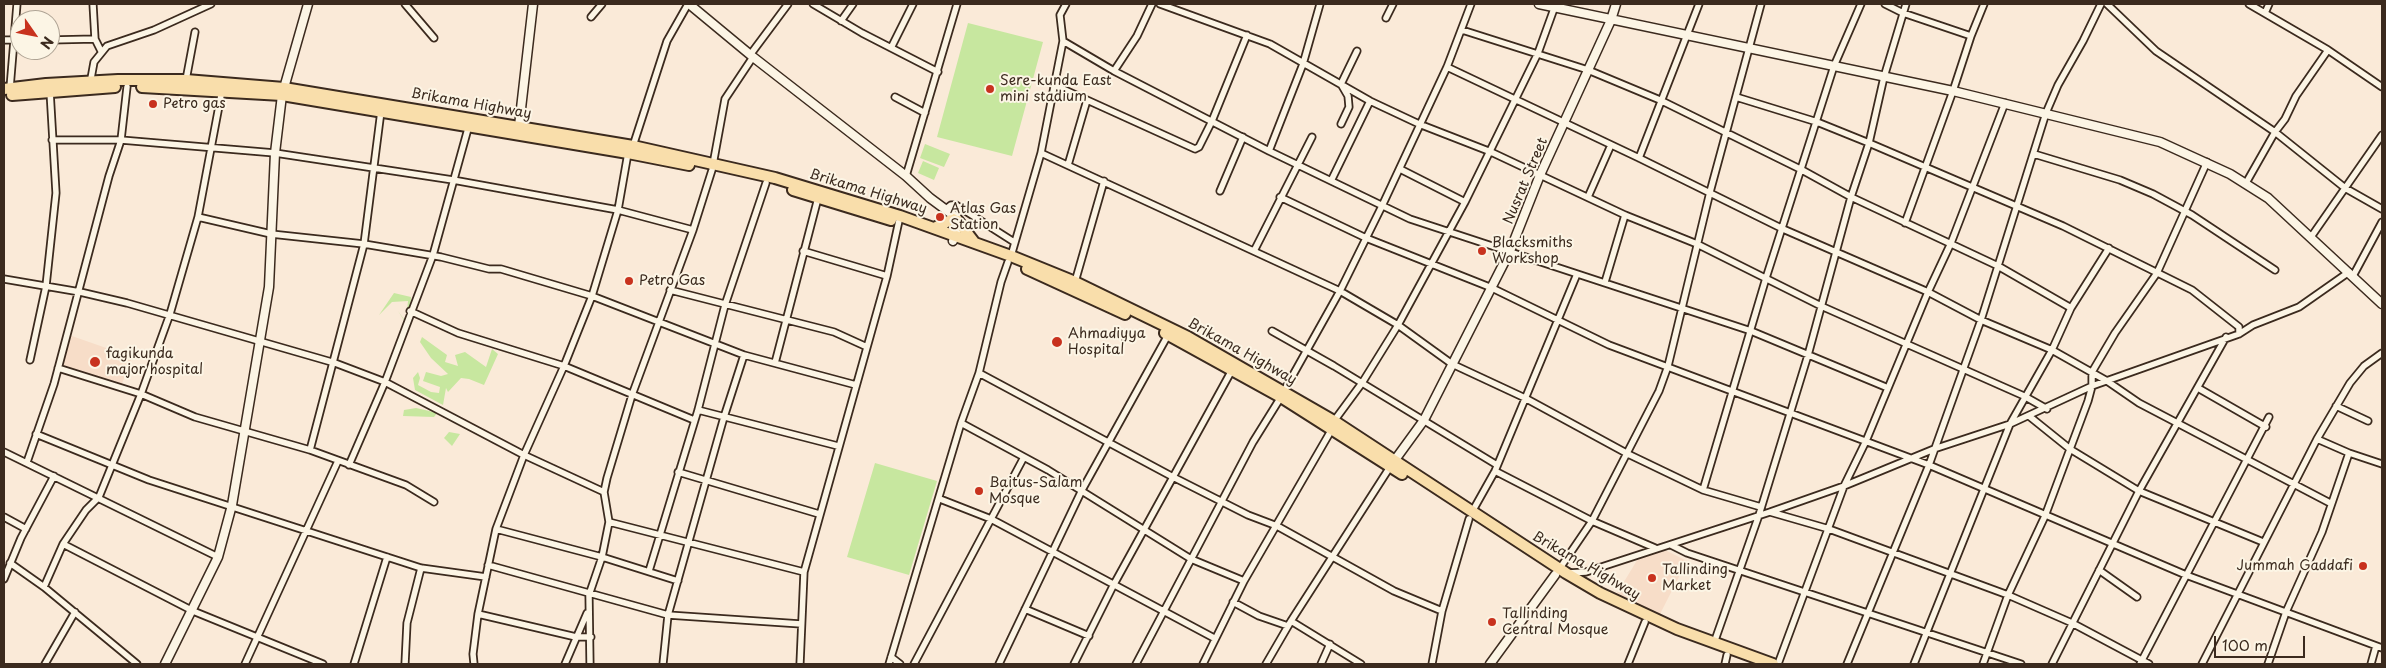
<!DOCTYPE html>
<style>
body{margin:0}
#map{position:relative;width:2386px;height:668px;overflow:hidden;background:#faead8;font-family:"Playpen Sans",sans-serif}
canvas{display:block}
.frame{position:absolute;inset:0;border:5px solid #3b2a1e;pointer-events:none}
.north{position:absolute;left:10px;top:10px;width:50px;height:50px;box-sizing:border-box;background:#fcf5e5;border:1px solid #afa495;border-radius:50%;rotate:123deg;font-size:14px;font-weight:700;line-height:20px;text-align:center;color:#3b2a1e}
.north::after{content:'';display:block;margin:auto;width:18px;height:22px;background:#c8321e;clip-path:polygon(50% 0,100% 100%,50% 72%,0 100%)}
.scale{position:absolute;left:2214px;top:636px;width:91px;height:22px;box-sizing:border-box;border:2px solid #3b2a1e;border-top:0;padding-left:6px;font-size:15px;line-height:18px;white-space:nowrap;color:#3b2a1e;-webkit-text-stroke:4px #fcf5e5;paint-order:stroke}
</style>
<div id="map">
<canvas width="2386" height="668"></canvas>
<div class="frame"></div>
<div class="north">N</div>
<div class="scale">100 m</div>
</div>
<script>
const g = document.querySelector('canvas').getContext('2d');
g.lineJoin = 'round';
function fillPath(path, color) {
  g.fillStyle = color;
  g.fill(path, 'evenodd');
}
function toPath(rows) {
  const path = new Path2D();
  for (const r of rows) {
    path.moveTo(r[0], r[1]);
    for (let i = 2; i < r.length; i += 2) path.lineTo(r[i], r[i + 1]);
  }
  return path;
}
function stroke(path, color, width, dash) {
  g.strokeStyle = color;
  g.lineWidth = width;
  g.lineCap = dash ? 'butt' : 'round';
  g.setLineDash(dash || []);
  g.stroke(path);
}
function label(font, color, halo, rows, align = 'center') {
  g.font = font + ' "Playpen Sans",sans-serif';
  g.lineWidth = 4;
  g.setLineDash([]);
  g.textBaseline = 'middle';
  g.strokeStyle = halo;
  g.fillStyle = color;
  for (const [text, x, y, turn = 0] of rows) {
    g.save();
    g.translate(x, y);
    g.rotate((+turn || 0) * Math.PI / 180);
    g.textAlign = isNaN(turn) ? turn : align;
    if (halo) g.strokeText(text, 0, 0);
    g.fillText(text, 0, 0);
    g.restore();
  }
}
fillPath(toPath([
 [69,335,132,357,120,389,58,367],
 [1663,549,1687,561,1659,616,1616,595,1639,557]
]), '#f7ddc8');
fillPath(toPath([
 [968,23,1043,42,1012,156,937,137],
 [925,144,950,154,944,167,920,158],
 [923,161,939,168,934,180,918,173],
 [394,293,411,297,409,328,398,311,406,322,408,301,392,302,379,315],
 [422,337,447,355,445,362,458,366,455,355,465,352,486,367,492,349,498,354,484,385,469,379,461,378,448,392,446,388,443,405,415,390,413,378,418,372,420,378,418,385,431,392,439,393,440,387,423,381,426,372,441,376,448,374,431,358,420,342],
 [416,408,425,410,437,413,434,417,403,416,404,410],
 [449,432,460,434,452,446,444,438],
 [875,463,937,481,909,575,847,557]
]), '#c7e79f');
const minor = toPath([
 [93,4,95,39,101,51],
 [405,4,434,38],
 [813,4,862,33,938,72],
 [1066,4,1060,15,1063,41,1114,71,1269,151,1410,219,1751,331,1888,388],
 [1160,4,1270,44,1370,101,1419,124,1491,152,1625,215,1697,244,1821,306,2024,396,2047,409],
 [1885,4,1903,13,1971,36],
 [2107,4,2156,51,2275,132,2345,188,2382,209],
 [2249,4,2328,50,2382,87],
 [2265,13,2269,4],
 [591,17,602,4],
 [1386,18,1393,4],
 [841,21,853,4],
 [1462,30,1588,70,1660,100,1802,170,1851,197,1998,266,2071,308],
 [4,40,20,40],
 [50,40,95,39],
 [891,48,913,4],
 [750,55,788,4],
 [1447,67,1639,158,1783,229,1928,292,1981,320,2052,350,2107,381,2139,403,2330,503],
 [1114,71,1137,36,1152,4],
 [186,80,195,32],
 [90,84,94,62,107,46,154,30,211,4],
 [1054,85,1195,149,1199,147,1212,121,1247,35],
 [10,88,17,4],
 [895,97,925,113],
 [1736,97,1817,122,1869,143,2063,226,2192,290,2239,327,2239,334],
 [1341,124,1349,107,1348,96,1341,84,1357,51],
 [52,140,121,140,275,153,453,180,618,210,693,230],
 [633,146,667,41,688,4],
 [1269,151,1303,64,1320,4],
 [1041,153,1340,291,1398,325,1452,364,1525,398,1628,454,1703,490,1761,507],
 [2034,154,2120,180,2153,194,2192,215,2275,270],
 [1639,158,1699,4],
 [1068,165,1087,100],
 [1400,169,1465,202],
 [906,176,957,4],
 [1331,181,1370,101],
 [2246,183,2275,132,2285,119,2296,96,2328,50],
 [1220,191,1243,137],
 [1280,197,1366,238,1492,288,1609,345,1929,465,2186,575,2382,648],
 [1588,197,1611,145],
 [946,209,951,205,956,205,1014,242],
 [198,217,271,234,364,244,441,257,489,269,501,269,592,296,744,355,856,385],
 [1905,223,1953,91,1971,36,1984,4],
 [2311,237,2382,135],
 [803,251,887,276],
 [1254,251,1312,137],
 [1011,256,1041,153,1063,41],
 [2353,276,2382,222],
 [4,279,80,292,127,303,335,363,385,382,524,455,604,492],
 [1075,282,1104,181],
 [1605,282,1625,215],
 [670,290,834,332,867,347],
 [410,311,458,333,564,366,694,420],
 [1272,331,1334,366,1497,465],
 [30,360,46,286,56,193,50,91],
 [775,363,818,198],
 [58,368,141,394,195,417,310,450,406,485,434,502],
 [979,373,1173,477,1248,515,1277,526,1394,591,1442,611],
 [2198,388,2266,427],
 [1284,391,1340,291,1382,206,1447,67,1471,4],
 [2336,406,2368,421],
 [698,410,838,446],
 [2029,416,2070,449,2139,491,2263,542],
 [1334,421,1362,383,1398,325,1465,202,1538,53,1555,6],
 [961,423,1048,470,1191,559,1244,581],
 [36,434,149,480,421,568,486,577],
 [2317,439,2349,453,2382,464],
 [310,450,364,244,381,111],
 [4,452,218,557],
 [27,462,54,384,109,176,121,140,127,87],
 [349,465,385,382,433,255,469,125],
 [1495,471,1592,521,1655,548],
 [678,472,819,514],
 [1703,490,1766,278,1834,66,1861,4],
 [940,499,991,519,1214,638],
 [1472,512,1495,471,1577,274],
 [1770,512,1829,529,2008,595,2072,623,2149,664],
 [4,517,26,529],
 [609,522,804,572],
 [496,529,602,557,678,581],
 [63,544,193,611,323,664],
 [1671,545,1687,553,2021,664],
 [10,563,44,587,137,664],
 [488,565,668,615,801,624],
 [2099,570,2137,597],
 [649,571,698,410,725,305,766,183],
 [1558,571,1592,521,1659,391,1668,366,1710,192,1761,4],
 [1568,573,1586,572,1770,512,1844,486,1934,449,2010,424,2092,386,2239,334,2253,325,2299,307,2349,272],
 [4,579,21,538,54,476],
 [44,587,63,544,86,510,99,497,141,394,170,314,198,217,222,90],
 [1233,602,1259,616,1288,626],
 [1025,609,1089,636],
 [478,614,576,637,591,637],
 [1291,621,1361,664],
 [1714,643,1759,515,1808,355,1851,197,1869,143,1884,77,1906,4],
 [891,657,900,664],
 [45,664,75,612],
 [245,664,338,461],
 [354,664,387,557],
 [405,664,407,623,421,568],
 [474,664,473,654,478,614,496,529,524,455,564,366,592,296,618,210,628,153],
 [565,664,587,613],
 [590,664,589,595,602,557,609,522,604,492,607,478,632,395,693,230,712,170,725,99,753,57],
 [663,664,668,615,724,417,744,355],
 [800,664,804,572,887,276,900,216],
 [889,664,961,423,979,373,1001,282,1008,262],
 [914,664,1024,457],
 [999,664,1082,490,1168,335],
 [1074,664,1113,586,1232,370],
 [1136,664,1253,442,1281,397],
 [1203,664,1244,581,1332,429],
 [1266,664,1291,621,1390,467],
 [1321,664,1330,644],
 [1432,664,1442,611,1469,519],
 [1628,664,1645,622],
 [1725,664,1727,655],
 [1778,664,1844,486,1866,441,1928,292,1951,243,2005,103],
 [1847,664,1929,465,1981,320,2046,113,2058,85,2083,41,2101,4],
 [1914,664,2010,424,2052,350,2071,308,2109,248],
 [1983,664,2008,595,2045,516,2088,401,2092,386,2092,372,2115,333,2157,273,2207,162],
 [2052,664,2139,491,2226,337],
 [2140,664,2269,417],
 [2202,664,2317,439,2350,383,2364,366,2382,353],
 [2268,664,2286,612,2322,532,2349,453],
 [2371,664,2376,646]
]);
const tertiary = toPath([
 [689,4,753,57,906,176,930,198,957,218,959,224,953,241],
 [1539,4,1953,91,2160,142,2230,174,2268,198,2382,304],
 [519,126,533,4],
 [1392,464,1424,420,1510,251,1540,175,1611,20,1616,4],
 [165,664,218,557,232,505,269,287,275,153,282,95,308,4],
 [1490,664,1555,575]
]);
const trunk = toPath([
 [142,87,282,95,628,153,689,165],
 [4,89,46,84,118,80,186,80,284,88,633,146,775,178,900,216,1011,256,1075,282,1188,337,1334,421,1566,573,1600,593,1677,629,1773,664],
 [12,95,115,87],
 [793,190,891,220],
 [958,221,974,242],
 [934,228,953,219],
 [1027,269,1125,314],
 [1165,333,1281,397,1402,474]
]);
stroke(minor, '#3b2a1e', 9);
stroke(tertiary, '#3b2a1e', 11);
stroke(trunk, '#3b2a1e', 14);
stroke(minor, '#fcf5e5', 5.5);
stroke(tertiary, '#fcf5e5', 8);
stroke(trunk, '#f9deab', 10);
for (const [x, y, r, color] of [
 [990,89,5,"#c8321e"],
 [153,104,5,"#c8321e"],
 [940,217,5,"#c8321e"],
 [1482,251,5,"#c8321e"],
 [629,281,5,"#c8321e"],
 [1057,342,6,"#c8321e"],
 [95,362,6,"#c8321e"],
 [979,491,5,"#c8321e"],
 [2363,566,5,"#c8321e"],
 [1652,578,5,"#c8321e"],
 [1492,622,5,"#c8321e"]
]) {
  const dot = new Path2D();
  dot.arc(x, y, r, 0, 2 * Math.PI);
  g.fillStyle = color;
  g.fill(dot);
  stroke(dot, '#fcf5e5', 2);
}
label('14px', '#3b2a1e', '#fcf5e5', [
 ["Sere-kunda East",1000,81],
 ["mini stadium",1000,97],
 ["Petro gas",163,104],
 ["Atlas Gas",950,209],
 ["Station",950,225],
 ["Blacksmiths",1492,243],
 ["Workshop",1492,259],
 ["Petro Gas",639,281],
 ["Ahmadiyya",1068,334],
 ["Hospital",1068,350],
 ["fagikunda",106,354],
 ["major hospital",106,370],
 ["Baitus-Salam",989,483],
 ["Mosque",989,499],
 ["Jummah Gaddafi",2353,566,"right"],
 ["Tallinding",1662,570],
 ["Market",1662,586],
 ["Tallinding",1502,614],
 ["Central Mosque",1502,630]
], 'left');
label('14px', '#3b2a1e', '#fcf5e5', [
 ["Brikama Highway",471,104,10],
 ["Nusrat Street",1526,181,-67],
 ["Brikama Highway",868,192,17],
 ["Brikama Highway",1242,352,29],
 ["Brikama Highway",1586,566,30]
]);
</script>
